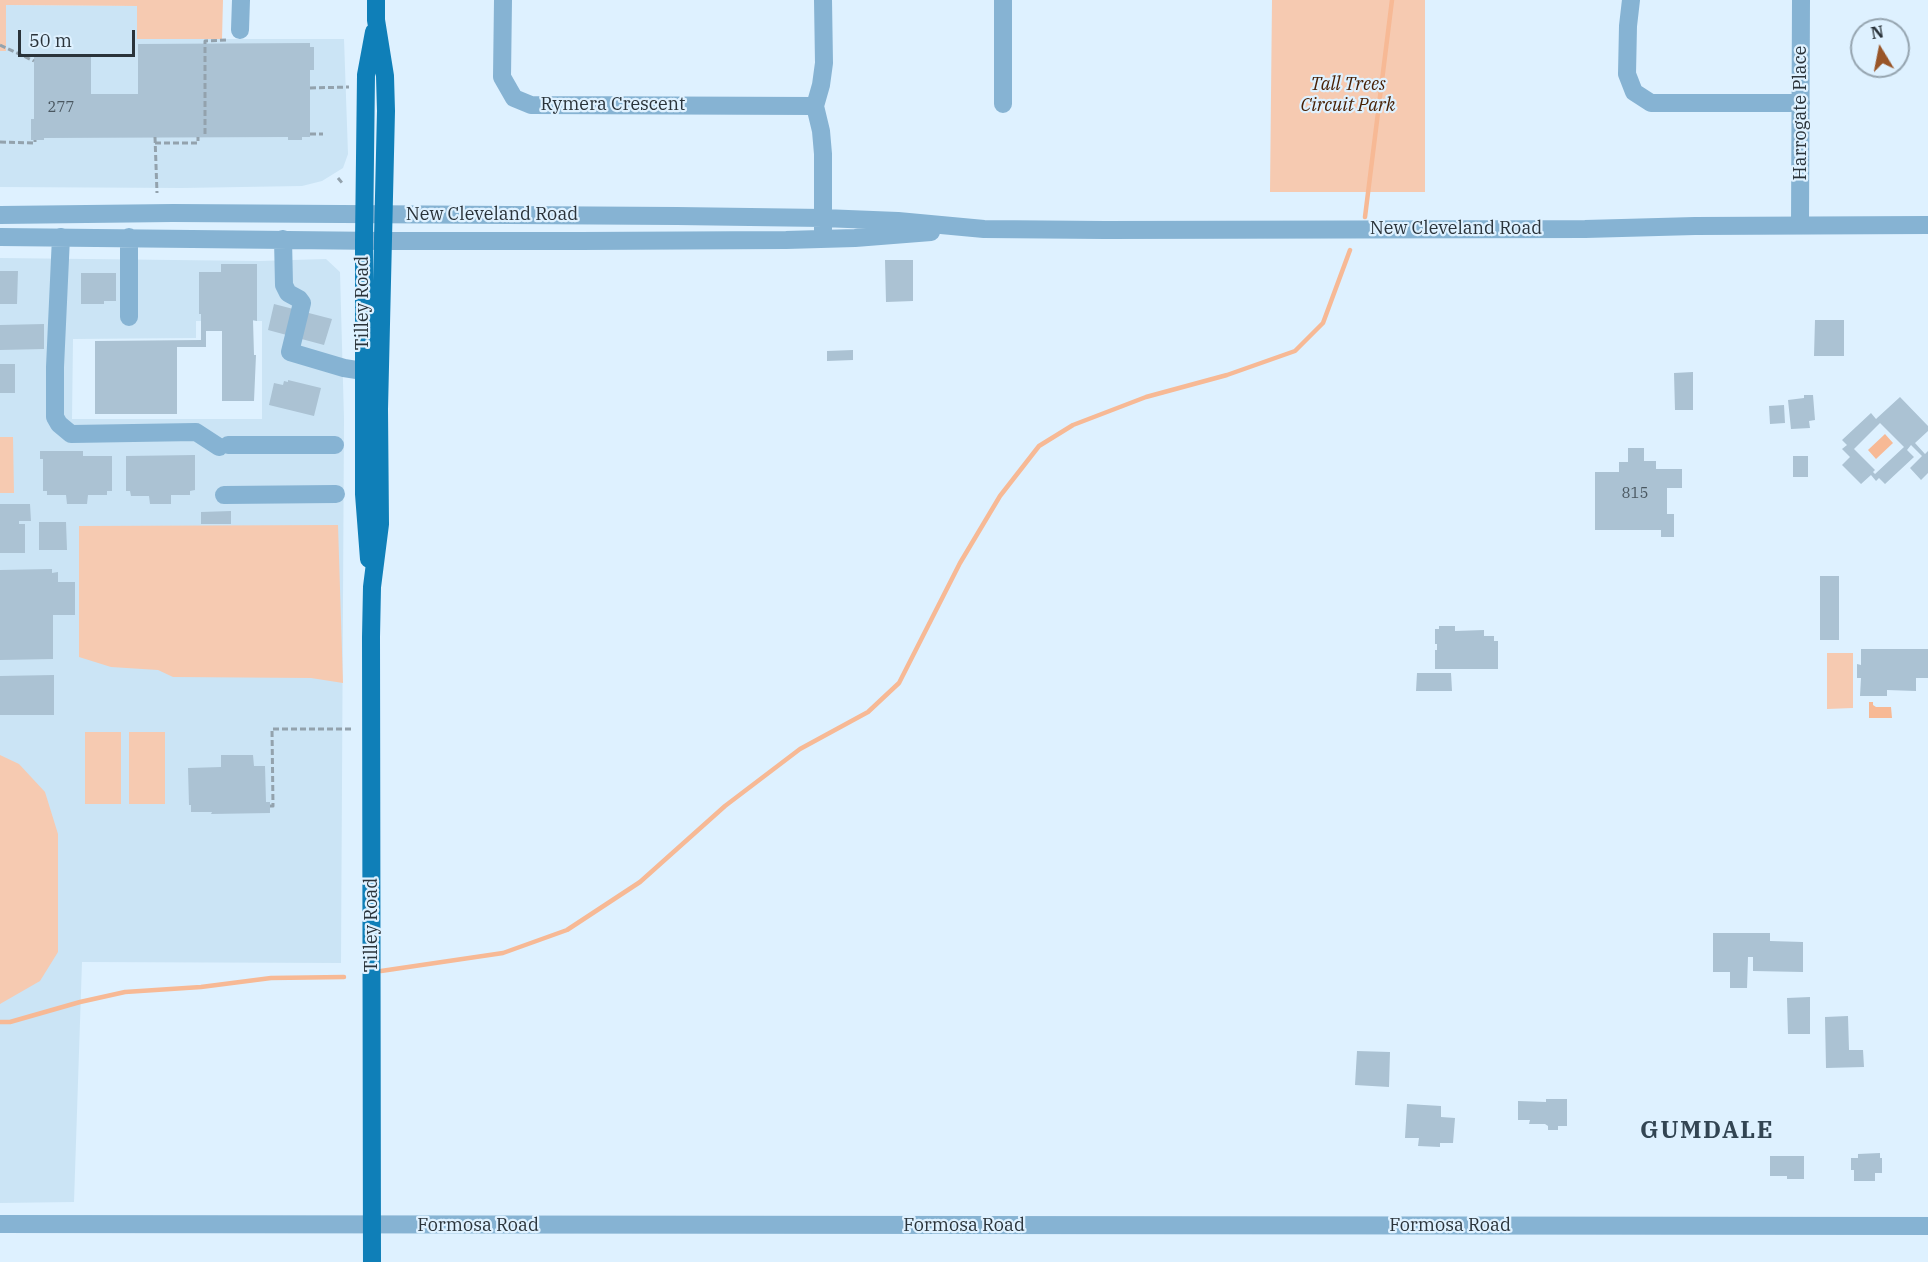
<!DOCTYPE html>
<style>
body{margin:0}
#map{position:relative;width:1928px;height:1262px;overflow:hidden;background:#def1ff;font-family:"IBM Plex Serif",serif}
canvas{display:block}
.north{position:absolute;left:1850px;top:18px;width:60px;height:60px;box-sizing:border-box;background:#def1ff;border:2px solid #96a5b0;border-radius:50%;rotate:350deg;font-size:16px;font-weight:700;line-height:24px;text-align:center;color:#2a333a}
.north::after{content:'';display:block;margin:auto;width:21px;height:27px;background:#995528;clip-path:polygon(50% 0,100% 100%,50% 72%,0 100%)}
.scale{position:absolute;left:18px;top:30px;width:117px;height:27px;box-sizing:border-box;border:3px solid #2a333a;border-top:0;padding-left:8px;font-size:18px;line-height:21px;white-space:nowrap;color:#2a333a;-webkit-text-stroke:4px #def1ff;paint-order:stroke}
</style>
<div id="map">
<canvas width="1928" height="1262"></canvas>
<div class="north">N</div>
<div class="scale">50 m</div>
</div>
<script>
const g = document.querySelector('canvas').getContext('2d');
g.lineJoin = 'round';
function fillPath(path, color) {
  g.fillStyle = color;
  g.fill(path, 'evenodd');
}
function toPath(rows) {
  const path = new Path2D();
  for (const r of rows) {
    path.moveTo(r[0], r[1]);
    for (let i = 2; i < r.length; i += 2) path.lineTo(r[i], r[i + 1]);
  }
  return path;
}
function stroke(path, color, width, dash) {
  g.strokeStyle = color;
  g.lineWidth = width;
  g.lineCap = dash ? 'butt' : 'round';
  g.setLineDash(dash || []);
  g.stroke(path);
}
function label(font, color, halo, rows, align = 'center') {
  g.font = font + ' "IBM Plex Serif",serif';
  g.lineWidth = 4.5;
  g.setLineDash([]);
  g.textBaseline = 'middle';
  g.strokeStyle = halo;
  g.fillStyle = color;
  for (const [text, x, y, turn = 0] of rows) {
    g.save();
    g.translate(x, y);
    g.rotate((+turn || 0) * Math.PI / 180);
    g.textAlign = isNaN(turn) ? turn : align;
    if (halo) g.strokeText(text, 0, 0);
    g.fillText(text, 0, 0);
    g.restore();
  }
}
fillPath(toPath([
 [6,5,138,6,137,39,344,39,348,154,343,168,322,181,302,186,182,188,0,187,0,51,6,50],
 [0,258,260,261,326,259,340,272,344,419,341,963,82,962,74,1202,0,1203],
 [196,321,262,321,262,419,72,419,73,339,196,338]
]), '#cbe4f5');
fillPath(toPath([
 [0,0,223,0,222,39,137,39,137,6,6,5,6,51,0,51],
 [1272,0,1425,0,1425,192,1270,192],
 [0,437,13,437,14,493,0,493],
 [338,525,343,683,311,678,173,677,158,670,111,667,79,657,79,526],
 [1827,653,1853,653,1853,708,1827,709],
 [85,732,121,732,121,804,85,804],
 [129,732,165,732,165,804,129,804],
 [0,755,19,764,45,792,58,834,58,952,40,981,0,1004]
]), '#f6cab1');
fillPath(toPath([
 [1885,434,1893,443,1876,459,1868,450],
 [1869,702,1873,702,1873,705,1876,707,1891,707,1892,718,1869,718]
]), '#f7b995');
stroke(toPath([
 [1365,217,1392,0],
 [381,971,503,953,567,930,640,882,725,806,800,749,868,712,899,683,960,563,1000,496,1039,446,1073,425,1146,397,1227,375,1295,351,1323,323,1350,250],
 [0,1022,10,1022,80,1002,125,992,201,987,271,978,344,977]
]), '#f7b995', 4.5);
fillPath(toPath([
 [310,43,310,47,314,47,314,70,310,70,310,137,302,137,302,140,288,140,288,137,44,138,44,140,31,140,31,119,34,119,34,55,91,55,91,94,138,94,138,44],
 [885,260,913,260,913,301,886,302],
 [221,264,257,264,257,321,253,320,254,355,256,355,254,401,222,401,222,331,206,331,206,347,177,347,177,414,95,414,95,341,201,340,201,314,199,314,199,272,221,272],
 [0,271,18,271,17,304,0,304],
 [81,273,116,273,116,301,104,301,104,304,81,304],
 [274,304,332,319,324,345,268,330],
 [1815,320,1844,320,1844,356,1814,356],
 [44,324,44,349,0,350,0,325],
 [853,350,853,360,827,361,827,351],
 [0,364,15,364,15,393,0,393],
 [1693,372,1693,410,1675,410,1674,373],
 [288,380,321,388,314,416,269,405,274,383,283,385,284,381,288,382],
 [1804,395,1813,395,1815,420,1809,421,1810,428,1791,429,1788,400,1804,398],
 [1900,397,1928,426,1928,431,1915,443,1925,454,1928,451,1928,473,1921,480,1910,468,1922,456,1911,445,1907,450,1914,457,1885,484,1879,478,1876,481,1871,475,1861,484,1842,465,1850,457,1842,449,1847,445,1842,440,1871,413,1876,419],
 [1880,423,1904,447,1875,474,1873,472,1875,470,1854,449],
 [1784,405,1785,423,1770,424,1769,406],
 [1628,448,1644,448,1644,461,1656,461,1656,469,1682,469,1682,488,1667,488,1667,514,1674,514,1674,537,1661,537,1661,530,1595,530,1595,472,1619,472,1619,462,1628,462],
 [40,451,83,451,83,456,112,456,112,491,107,491,107,495,88,495,87,504,67,504,66,495,47,495,47,491,43,491,43,459,40,459],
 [195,455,195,490,190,491,190,495,171,495,171,504,150,504,149,496,131,496,130,491,126,491,126,456],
 [1793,456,1808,456,1808,477,1793,477],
 [0,504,30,504,31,521,19,521,19,524,25,524,25,553,0,553],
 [231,511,231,524,201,524,201,512],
 [39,522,66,522,67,550,39,550],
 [52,569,52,573,58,572,58,582,75,582,75,615,53,615,53,659,0,660,0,570],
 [1820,576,1839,576,1839,640,1820,640],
 [1439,626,1455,626,1455,631,1484,630,1484,636,1494,636,1494,641,1498,641,1498,669,1435,669,1435,650,1437,650,1437,644,1435,644,1435,629,1439,629],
 [1861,649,1928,649,1928,678,1916,678,1916,691,1887,690,1887,696,1860,696,1861,678,1857,678,1857,664,1861,665],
 [1417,673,1451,673,1452,691,1416,691],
 [54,675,54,715,0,715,0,676],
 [221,755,253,755,254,766,265,766,266,802,270,802,270,813,211,814,212,812,191,812,191,805,189,805,188,768,221,767],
 [1713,933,1770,933,1770,941,1803,942,1803,972,1753,971,1753,957,1748,957,1747,988,1730,988,1730,972,1713,972],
 [1810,997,1810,1034,1788,1034,1787,998],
 [1848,1016,1849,1050,1863,1050,1864,1067,1826,1068,1825,1017],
 [1357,1051,1390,1052,1389,1087,1355,1085],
 [1546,1099,1567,1099,1567,1126,1558,1126,1558,1130,1548,1130,1548,1126,1545,1124,1529,1124,1530,1120,1518,1120,1518,1101,1546,1102],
 [1407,1104,1441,1106,1441,1117,1455,1118,1453,1143,1440,1143,1440,1147,1418,1146,1419,1138,1405,1138],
 [1880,1153,1880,1158,1882,1158,1882,1173,1875,1173,1875,1181,1854,1181,1854,1170,1851,1170,1851,1158,1858,1158,1858,1154],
 [1770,1156,1804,1156,1804,1179,1787,1179,1787,1176,1770,1176]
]), '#abc2d3');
stroke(toPath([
 [0,45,34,61],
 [310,88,349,87],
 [205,134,205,41,228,40],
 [310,134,323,134],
 [155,137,157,193],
 [0,142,35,143,35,140],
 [155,143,198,143,198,137],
 [338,178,343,184],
 [270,806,273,806,272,729,353,729]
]), '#93a2ad', 3, [6, 3]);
stroke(toPath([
 [503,0,502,77,514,98,531,105,815,106],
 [823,0,824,63,821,85,815,106,821,131,823,154,823,230],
 [1631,0,1628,26,1627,74,1634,92,1651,103,1801,103],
 [240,30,241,0],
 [1003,104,1003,0],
 [0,215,173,213,677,216,823,218,898,221,984,229,1105,230,1585,229,1695,226,1928,225],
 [1800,225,1801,0],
 [0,237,384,241,580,241,786,240,855,238,931,232],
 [61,237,55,367,55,417,59,424,71,434,196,432,219,447],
 [129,237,129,317],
 [283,239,284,285,288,293,299,299,302,303,290,352,344,368,363,371],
 [228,445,335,445],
 [224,495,336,494],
 [0,1224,1928,1226]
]), '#86b3d3', 18);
stroke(toPath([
 [369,559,364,494,364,241,366,75,374,32],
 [372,1262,371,637,372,587,380,524,379,409,386,111,385,76,376,20,376,0]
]), '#0f7fb8', 18);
label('15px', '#4a5760', null, [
 ["277",61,108],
 ["815",1635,494]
]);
label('italic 18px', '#482105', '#def1ff', [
 ["Tall Trees",1348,85],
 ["Circuit Park",1348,106]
]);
label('18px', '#2a333a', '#def1ff', [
 ["Rymera Crescent",613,105],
 ["Harrogate Place",1801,113,-90],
 ["New Cleveland Road",492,215],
 ["New Cleveland Road",1456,229],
 ["Tilley Road",363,303,-90],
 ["Tilley Road",372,925,-90],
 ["Formosa Road",478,1226],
 ["Formosa Road",964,1226],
 ["Formosa Road",1450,1226]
]);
g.letterSpacing = '1.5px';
label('bold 24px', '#324553', '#def1ff', [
 ["GUMDALE",1707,1131]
]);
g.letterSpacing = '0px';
</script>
